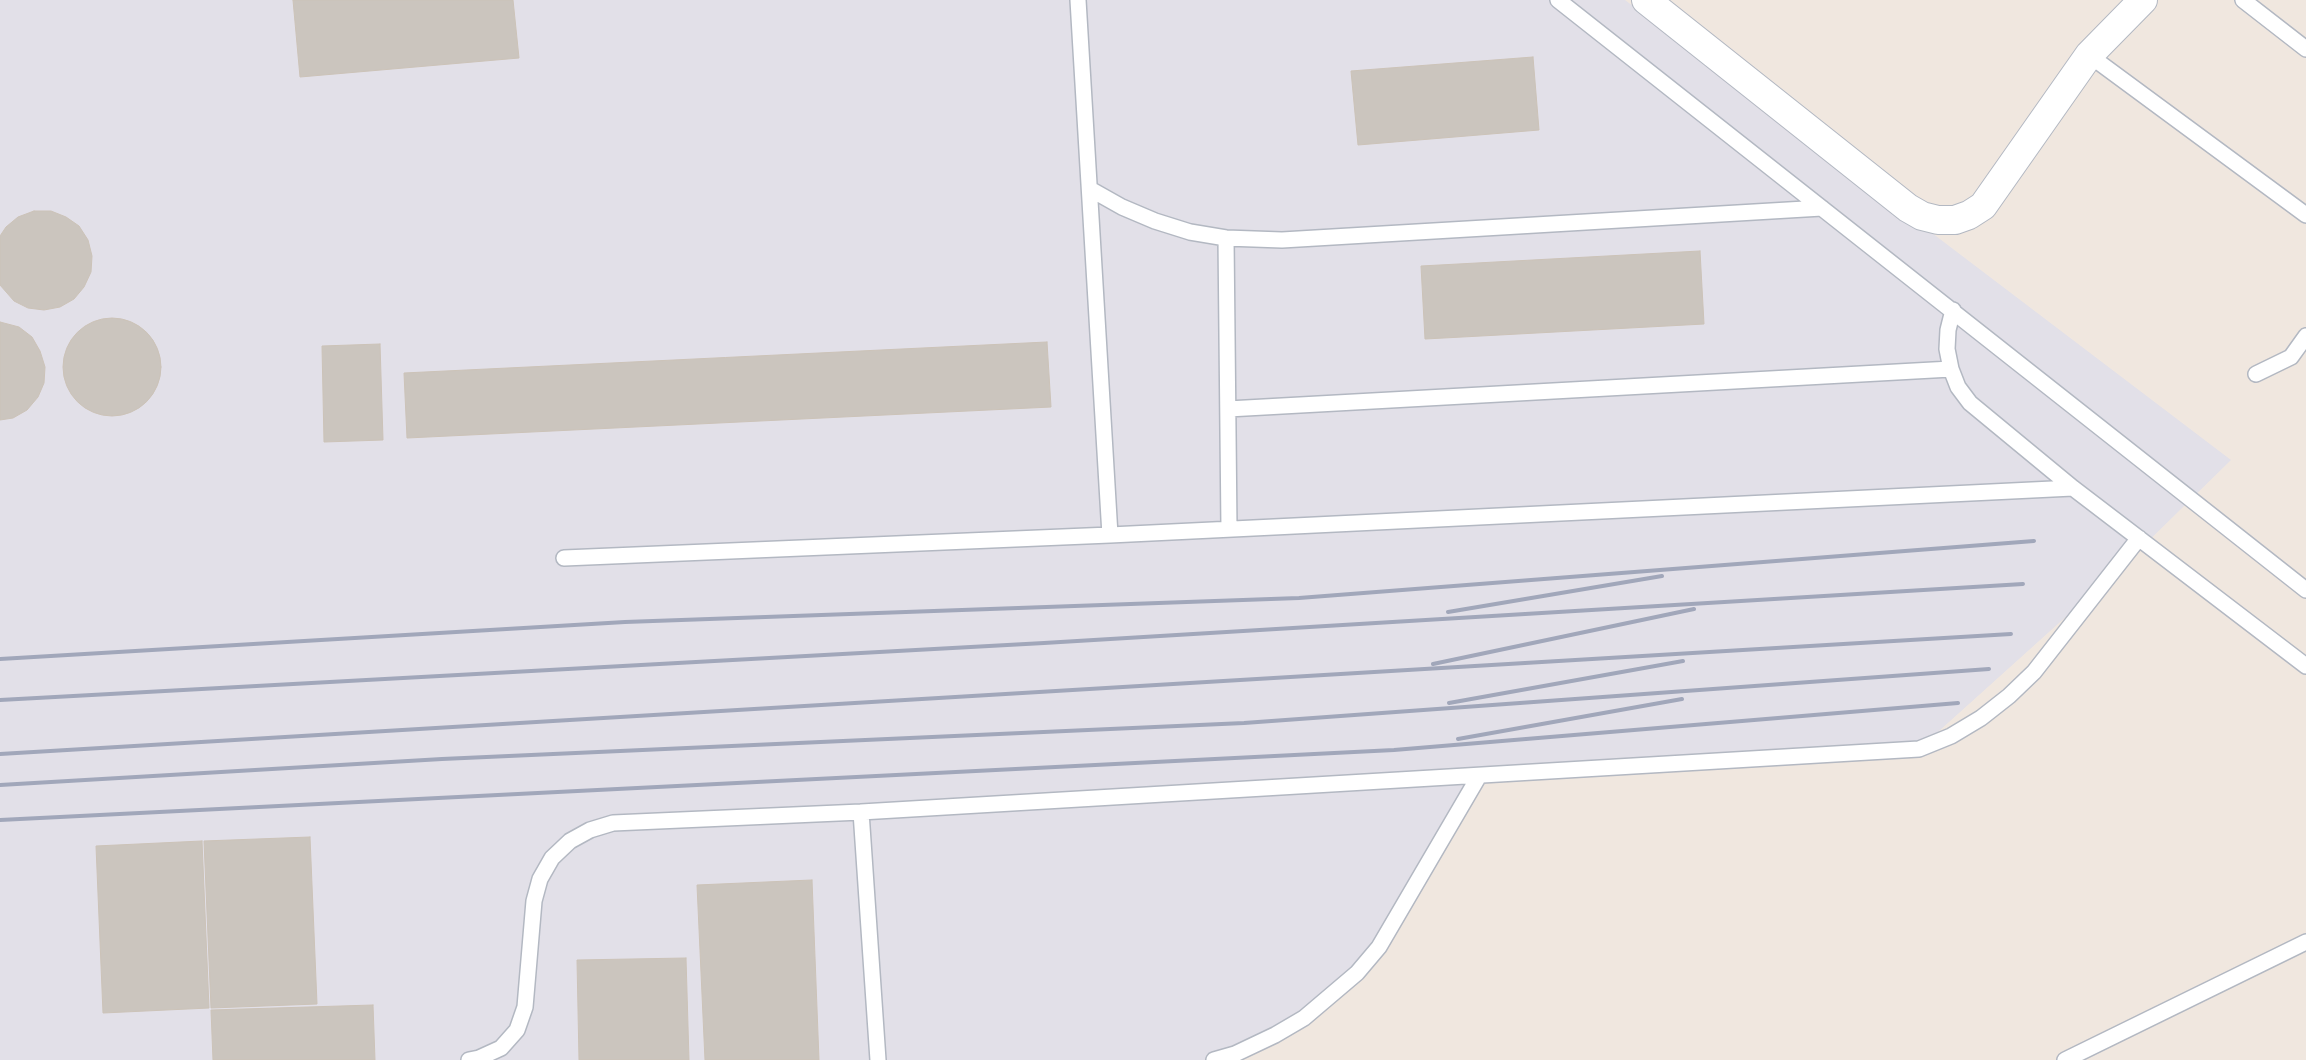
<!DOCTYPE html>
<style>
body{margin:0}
canvas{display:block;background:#f0e7df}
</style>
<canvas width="2306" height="1060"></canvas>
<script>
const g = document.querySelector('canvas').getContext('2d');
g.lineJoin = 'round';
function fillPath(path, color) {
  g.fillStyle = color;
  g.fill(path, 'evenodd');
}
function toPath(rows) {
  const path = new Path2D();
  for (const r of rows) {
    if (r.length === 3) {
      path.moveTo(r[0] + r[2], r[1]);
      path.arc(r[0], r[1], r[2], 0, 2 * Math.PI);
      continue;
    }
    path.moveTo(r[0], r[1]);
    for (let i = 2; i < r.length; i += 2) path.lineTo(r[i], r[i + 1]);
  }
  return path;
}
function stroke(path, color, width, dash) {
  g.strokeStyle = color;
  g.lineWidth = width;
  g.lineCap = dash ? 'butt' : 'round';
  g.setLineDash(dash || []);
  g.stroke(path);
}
fillPath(toPath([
 [0,0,1625,0,2231,460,2129,560,1919,749,1479,776,1379,947,1331,996,1214,1060,0,1060]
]), '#e2e0e8');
const building = toPath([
 [293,0,513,0,519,58,300,77,293,0],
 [1533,57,1539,130,1358,145,1351,71,1533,57],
 [34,211,51,211,66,217,79,226,88,240,92,256,91,272,84,287,74,299,60,307,44,310,28,308,14,301,0,285,0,236,6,227,18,217,34,211],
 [1700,251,1704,324,1425,339,1421,266,1700,251],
 [112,367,49],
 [0,322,19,327,32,337,40,351,45,367,44,383,38,397,27,410,13,418,0,420,0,322],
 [1047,342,1051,407,407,438,404,373,1047,342],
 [380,344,383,440,324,442,322,346,380,344],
 [310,837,317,1004,211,1008,204,841,310,837],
 [202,841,209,1008,103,1013,96,846,202,841],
 [812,880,819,1060,705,1060,697,885,812,880],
 [686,958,689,1060,579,1060,577,960,686,958],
 [373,1005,375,1060,213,1060,211,1010,373,1005]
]);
fillPath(building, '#cbc5be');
stroke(building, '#ccc3b8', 1);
const lane = toPath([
 [1078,0,1110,535],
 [1558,0,2306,590],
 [2243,0,2306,49],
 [2089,55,2306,215],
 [1090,189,1122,207,1155,221,1190,232,1226,238,1282,240,1822,208],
 [1226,238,1229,529],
 [1953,310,1948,330,1947,349,1951,369,1958,387,1970,403,2073,488,2306,666],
 [2256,374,2291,357,2306,336],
 [1228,409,1951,369],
 [564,558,1110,535,2073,488],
 [861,812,878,1060],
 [469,1060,479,1058,501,1048,517,1030,525,1007,534,901,540,879,552,858,570,841,590,830,613,823,861,812,1919,749,1951,736,1981,718,2009,696,2034,672,2139,538],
 [1214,1060,1235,1054,1275,1035,1304,1018,1357,973,1379,947,1479,776],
 [2065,1060,2306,942]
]);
const street = toPath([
 [1646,0,1908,208,1922,216,1938,220,1955,220,1969,215,1983,206,2089,55,2143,0]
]);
stroke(lane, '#b3b8c2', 18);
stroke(street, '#b3b8c2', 30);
stroke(lane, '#fff', 15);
stroke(street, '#fff', 28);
stroke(toPath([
 [1448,612,1662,576],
 [0,659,625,622,1299,598,2034,541],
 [1433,664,1694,609],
 [0,700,1044,643,2023,584],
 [1449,703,1683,661],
 [1458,739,1682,699],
 [0,754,2011,634],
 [0,785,442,759,1244,723,1989,669],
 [0,820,1394,750,1958,703]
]), '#a1a7ba', 4);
</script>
